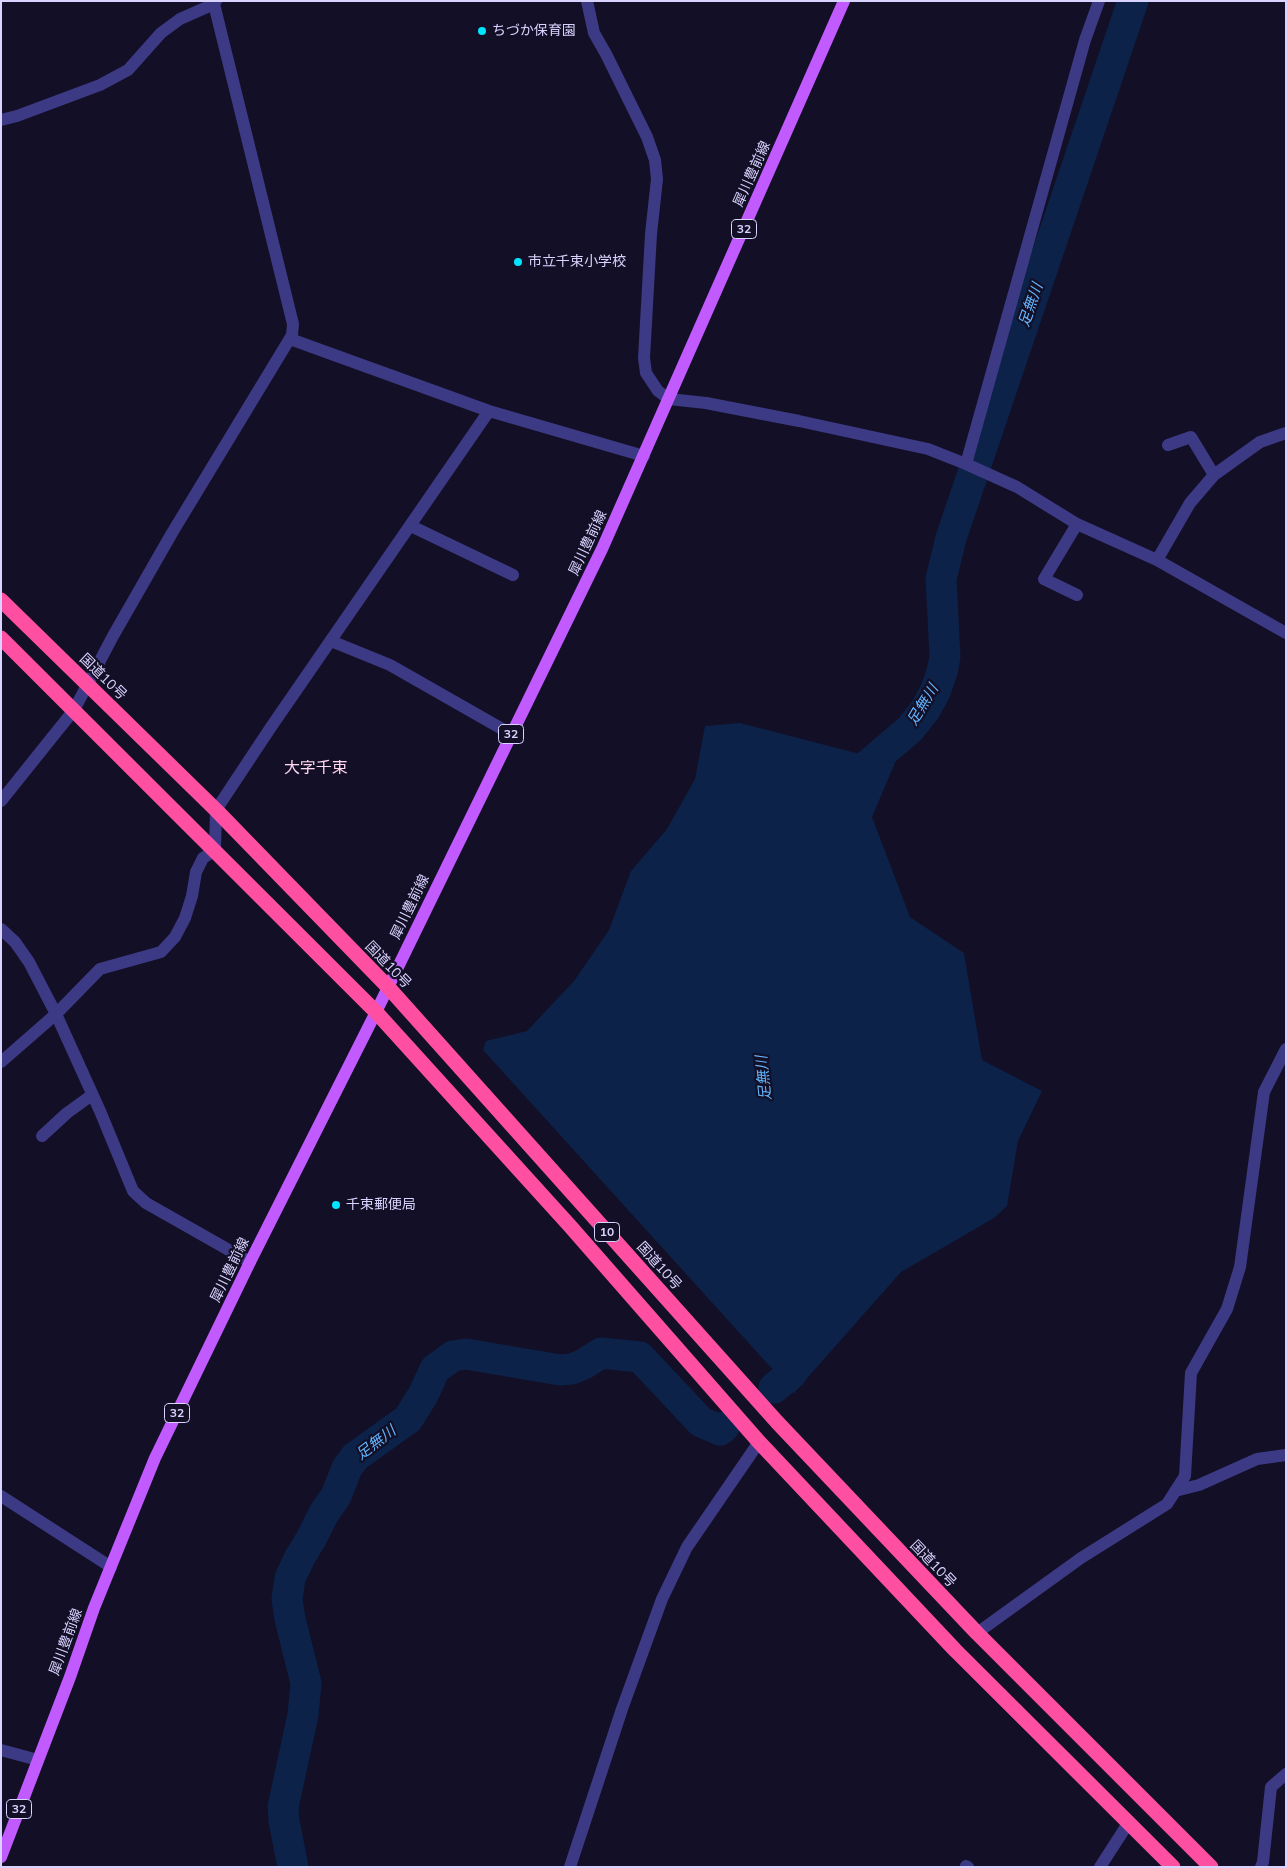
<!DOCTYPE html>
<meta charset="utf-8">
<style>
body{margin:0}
#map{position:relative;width:1287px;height:1868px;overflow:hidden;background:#130f26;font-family:Mulish,sans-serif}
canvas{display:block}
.frame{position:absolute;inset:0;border:2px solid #d9d4ff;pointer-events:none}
</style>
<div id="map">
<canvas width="1287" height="1868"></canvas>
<div class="frame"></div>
</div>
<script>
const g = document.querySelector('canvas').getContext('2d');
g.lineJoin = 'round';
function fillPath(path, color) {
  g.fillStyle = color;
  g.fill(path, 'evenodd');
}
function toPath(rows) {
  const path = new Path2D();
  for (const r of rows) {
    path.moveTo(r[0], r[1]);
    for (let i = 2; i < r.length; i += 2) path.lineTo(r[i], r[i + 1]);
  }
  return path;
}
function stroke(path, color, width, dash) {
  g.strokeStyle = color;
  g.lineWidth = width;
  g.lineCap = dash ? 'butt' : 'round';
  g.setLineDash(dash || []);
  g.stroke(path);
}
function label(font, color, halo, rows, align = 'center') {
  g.font = font + ' Mulish,"Noto Sans JP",sans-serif';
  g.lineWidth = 4.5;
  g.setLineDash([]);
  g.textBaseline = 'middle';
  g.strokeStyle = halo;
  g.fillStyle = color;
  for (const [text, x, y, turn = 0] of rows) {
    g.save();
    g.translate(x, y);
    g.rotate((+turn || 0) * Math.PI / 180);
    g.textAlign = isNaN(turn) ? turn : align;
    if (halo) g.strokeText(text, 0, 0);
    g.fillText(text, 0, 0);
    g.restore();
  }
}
fillPath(toPath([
 [740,723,895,763,872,817,910,917,964,953,982,1060,1042,1091,1018,1141,1007,1206,994,1218,901,1272,794,1393,483,1050,486,1041,527,1031,574,981,609,930,631,871,667,829,695,779,705,726]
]), '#0c2248');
stroke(toPath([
 [847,790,856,775,910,729,925,710,935,692,942,672,945,657,941,579,951,538,1133,1],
 [774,1388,792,1373,789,1342],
 [293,1867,284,1821,283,1807,303,1715,306,1683,290,1619,287,1599,290,1578,300,1557,311,1539,324,1513,336,1496,347,1468,355,1457,408,1419,423,1395,435,1369,453,1356,466,1354,560,1370,572,1369,584,1364,601,1353,640,1357,701,1422,720,1430,724,1427]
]), '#0c2248', 31);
stroke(toPath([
 [587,1,594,33,606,54,647,137,655,160,657,179,651,234,644,358,646,373,658,391,669,399,706,403,799,421,928,449,966,464,1017,487,1077,524,1157,560,1286,633],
 [1,120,17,116,100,85,128,70,161,33,180,19,214,4,216,1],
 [290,339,489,411,644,456],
 [1168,445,1191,437,1214,475],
 [966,464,1085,40,1099,1],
 [1077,524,1044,579,1077,595],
 [411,526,513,575],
 [1157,560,1190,503,1214,475,1260,442,1286,433],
 [331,641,390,665,511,734],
 [1,801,74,710,113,636,172,533,292,335,293,324,214,4],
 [1,929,15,942,29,962,56,1014,100,1111,133,1191,146,1203,250,1262],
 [1,1062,56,1014,100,969,161,952,175,937,185,918,192,896,196,872,203,858,215,850,216,810,271,727,489,411],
 [42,1136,67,1113,92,1095],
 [1175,1491,1199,1485,1257,1459,1286,1455],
 [1,1496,111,1567],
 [977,1633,1081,1558,1167,1504,1185,1476,1191,1373,1227,1309,1240,1267,1264,1092,1286,1049],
 [1,1750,38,1760],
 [966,1866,968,1867],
 [570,1867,622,1709,662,1599,687,1547,759,1442],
 [1100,1867,1129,1822],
 [1261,1867,1263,1862,1271,1787,1286,1774]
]), '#3d3a85', 12);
stroke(toPath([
 [1,1857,70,1677,94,1608,155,1458,250,1262,376,1012,602,549,844,1]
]), '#c25bff', 12);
stroke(toPath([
 [1,600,216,810,388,987,777,1422,977,1633,1211,1867],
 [1,638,376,1012,570,1226,759,1442,955,1650,1173,1867]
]), '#ff4fa3', 15);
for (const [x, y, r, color] of [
 [482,31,5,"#00e5ff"],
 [518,262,5,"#00e5ff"],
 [336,1205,5,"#00e5ff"]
]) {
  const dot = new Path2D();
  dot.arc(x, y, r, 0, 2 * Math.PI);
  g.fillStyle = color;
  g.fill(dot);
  stroke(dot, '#130f26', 2);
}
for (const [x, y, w] of [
 [744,229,25],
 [511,734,25],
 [607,1232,25],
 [177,1413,25],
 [19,1809,25]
]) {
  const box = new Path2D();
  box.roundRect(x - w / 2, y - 9.5, w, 19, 4);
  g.fillStyle = '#130f26';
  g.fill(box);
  stroke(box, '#d9d4ff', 1);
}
label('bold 12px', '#d9d4ff', null, [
 ["32",744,229],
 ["32",511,734],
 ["10",607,1232],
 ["32",177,1413],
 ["32",19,1809]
]);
label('14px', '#d9d4ff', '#130f26', [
 ["ちづか保育園",492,31],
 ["市立千束小学校",528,262],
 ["千束郵便局",346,1205]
], 'left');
label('14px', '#d9d4ff', '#130f26', [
 ["犀川豊前線",752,174,-66],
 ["犀川豊前線",588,543,-65],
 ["国道10号",103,677,44],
 ["犀川豊前線",410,907,-64],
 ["国道10号",388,965,46],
 ["国道10号",659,1266,48],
 ["犀川豊前線",230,1270,-64],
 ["国道10号",933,1564,46],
 ["犀川豊前線",66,1642,-70]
]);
label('italic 15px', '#62b6ff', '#130f26', [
 ["足無川",1031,305,-71],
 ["足無川",923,705,-59],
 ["足無川",764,1078,-96],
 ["足無川",376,1443,-37]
]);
label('16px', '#ffd6f0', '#130f26', [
 ["大字千束",316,768]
]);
</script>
